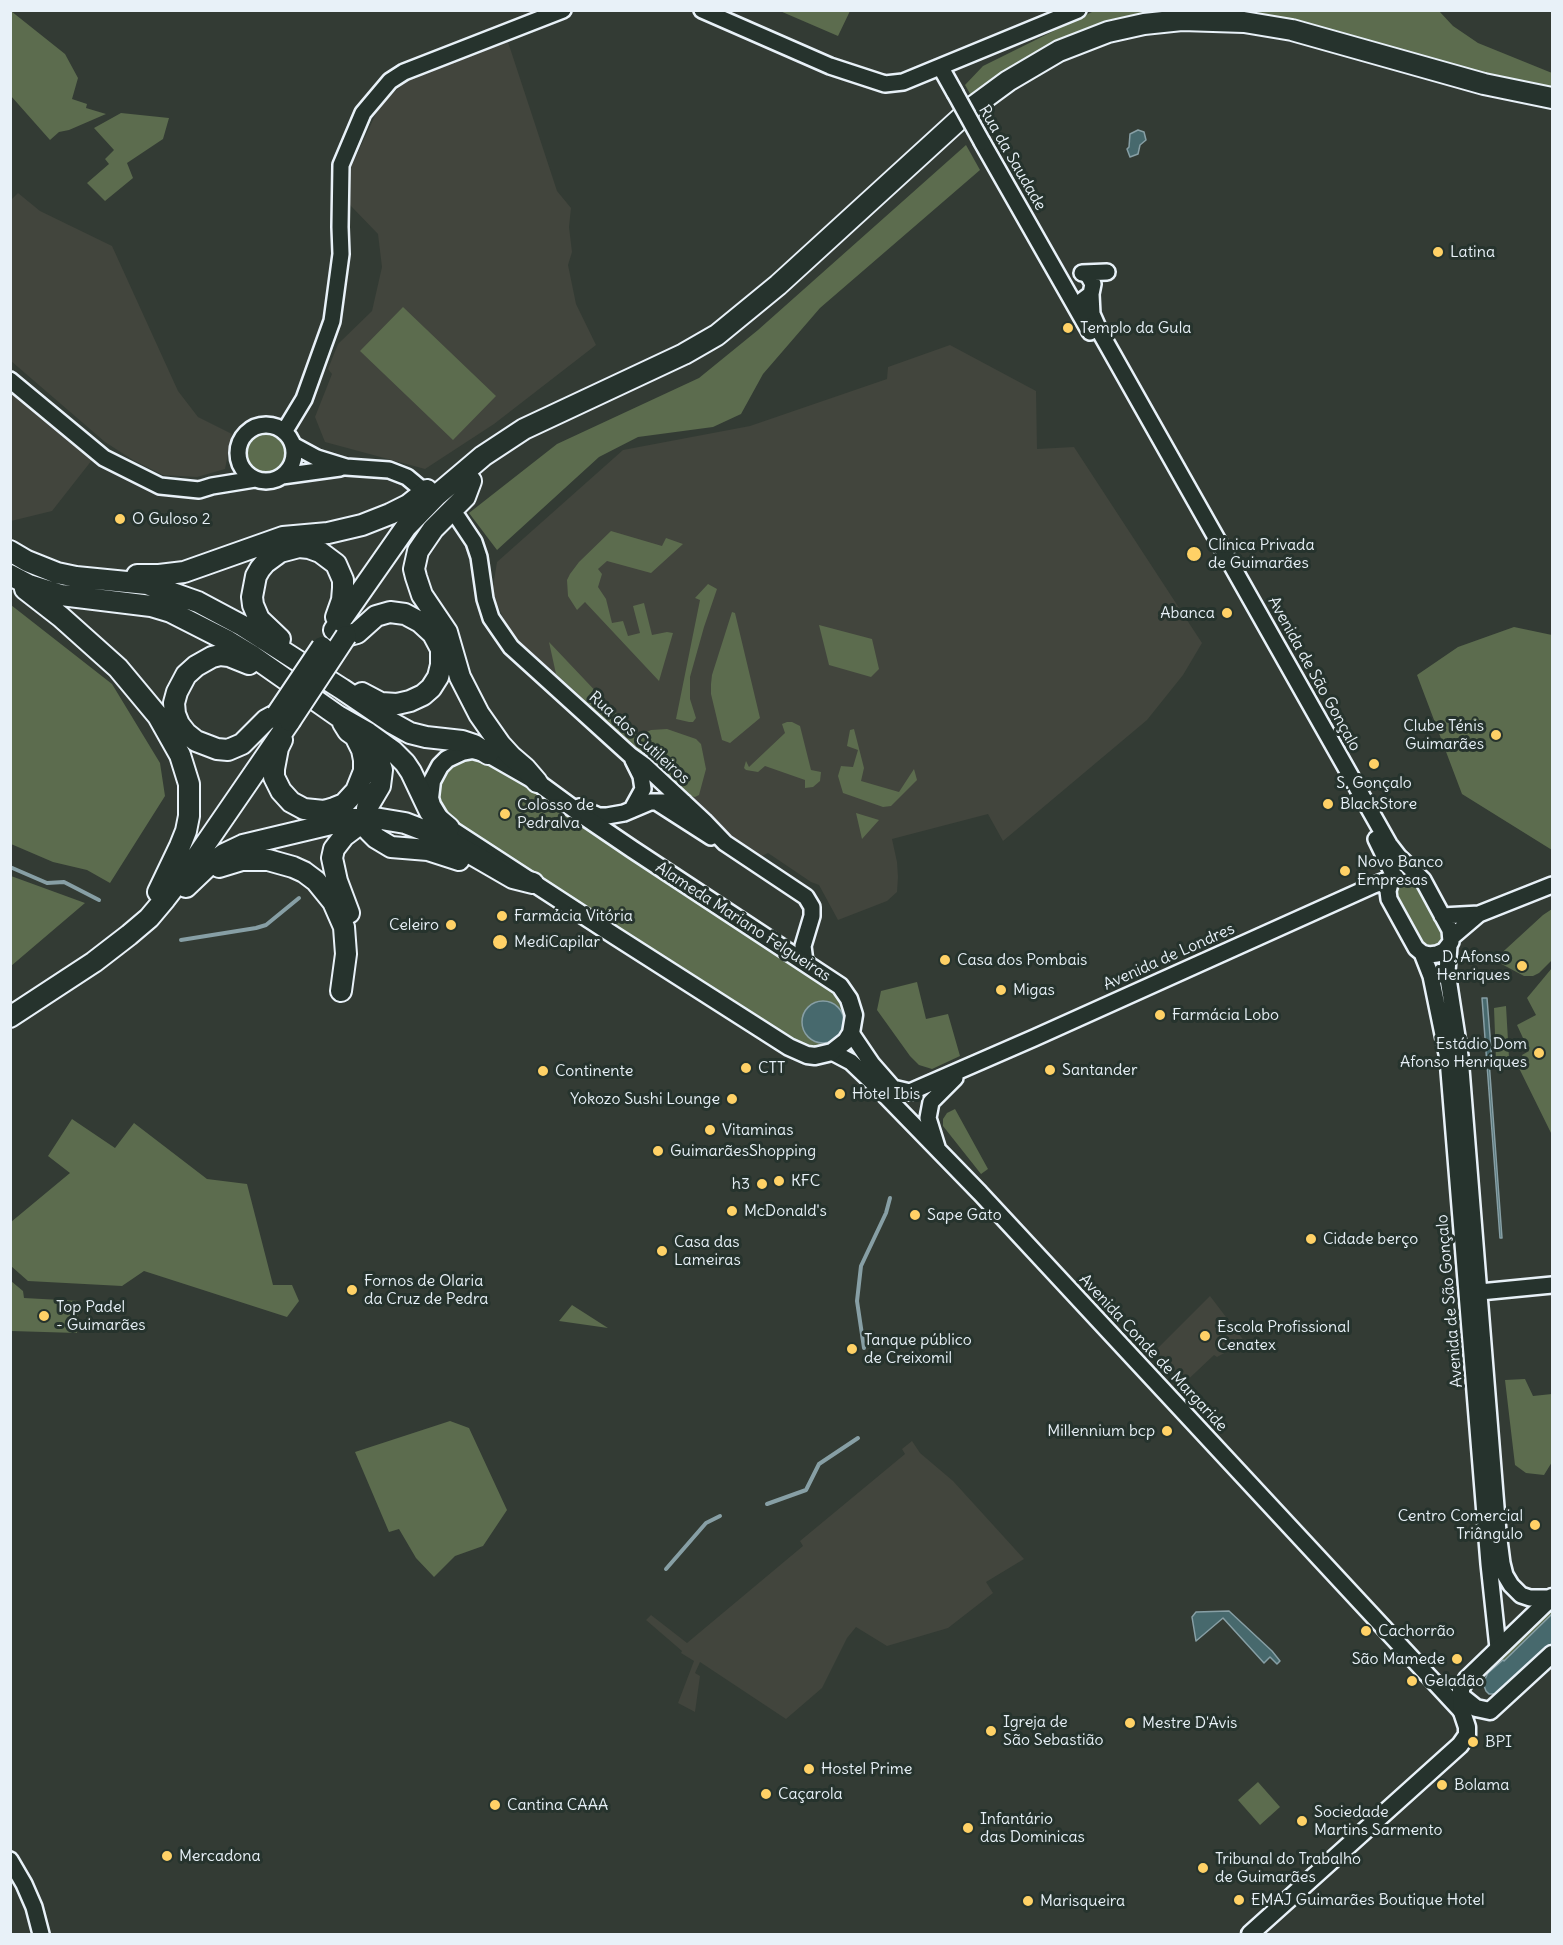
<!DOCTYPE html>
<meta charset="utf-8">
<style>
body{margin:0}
#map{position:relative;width:1563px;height:1945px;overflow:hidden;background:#333b34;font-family:Delius,sans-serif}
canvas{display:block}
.frame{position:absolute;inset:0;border:12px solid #e8f1f8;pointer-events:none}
</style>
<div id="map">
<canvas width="1563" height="1945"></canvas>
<div class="frame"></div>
</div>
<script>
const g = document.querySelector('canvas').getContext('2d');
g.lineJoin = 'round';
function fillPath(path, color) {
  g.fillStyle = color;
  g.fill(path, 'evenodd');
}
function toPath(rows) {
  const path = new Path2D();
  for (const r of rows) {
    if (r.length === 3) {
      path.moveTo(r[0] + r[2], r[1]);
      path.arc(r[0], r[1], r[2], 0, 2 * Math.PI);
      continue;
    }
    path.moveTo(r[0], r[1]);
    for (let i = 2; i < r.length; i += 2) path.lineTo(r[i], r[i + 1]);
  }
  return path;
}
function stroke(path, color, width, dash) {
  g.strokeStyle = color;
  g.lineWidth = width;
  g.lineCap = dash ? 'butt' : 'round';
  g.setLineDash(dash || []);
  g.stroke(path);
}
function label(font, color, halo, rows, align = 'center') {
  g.font = font + ' Delius,sans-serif';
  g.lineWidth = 6;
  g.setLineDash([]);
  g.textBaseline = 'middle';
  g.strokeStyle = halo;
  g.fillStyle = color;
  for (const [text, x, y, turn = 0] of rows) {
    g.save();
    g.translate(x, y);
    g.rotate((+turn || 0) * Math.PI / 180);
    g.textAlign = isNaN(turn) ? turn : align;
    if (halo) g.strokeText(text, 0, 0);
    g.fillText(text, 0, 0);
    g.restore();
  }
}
fillPath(toPath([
 [508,42,557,191,571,208,569,227,572,252,568,265,576,304,596,345,494,424,425,469,325,442,315,417,332,374,328,369,338,344,372,311,382,267,378,234,350,205,351,167,379,107,406,81],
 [18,193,40,211,112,246,178,391,198,417,232,434,225,469,197,477,163,475,133,460,105,442,11,361,10,201],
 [950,345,1036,391,1037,449,1074,447,1202,643,1183,675,1147,720,1003,841,988,814,892,839,897,862,898,877,897,892,887,901,838,920,819,885,811,882,768,853,760,857,715,824,513,639,492,593,497,562,623,450,750,426,887,379,888,367],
 [11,392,92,460,52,511,11,521],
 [1210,1296,1245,1342,1217,1357,1214,1355,1179,1388,1150,1356],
 [912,1441,920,1453,953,1481,1024,1559,986,1582,993,1593,948,1628,887,1646,856,1627,847,1638,822,1688,786,1719,700,1662,695,1673,700,1676,695,1712,678,1703,694,1661,681,1653,682,1651,646,1620,651,1615,687,1643,803,1546,800,1541,905,1454,902,1449]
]), '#42453d');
fillPath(toPath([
 [1096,10,1439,11,1453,26,1478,43,1552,73,1552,91,1460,71,1311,28,1154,15,973,99,965,85,983,66],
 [11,11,65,54,78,78,72,99,87,104,86,108,106,114,69,130,59,132,50,140,11,96],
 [780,11,850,10,850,11,838,36],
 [121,113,169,118,163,139,127,163,133,178,105,201,87,183,109,164,105,159,114,150,94,128],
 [966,145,980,170,820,308,763,374,741,414,713,427,638,437,599,457,497,550,469,513,557,444,699,378,758,330],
 [403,307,496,396,453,440,360,351],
 [266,452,22],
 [611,531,662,546,666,538,683,544,651,573,607,561,598,569,602,574,598,587,606,599,612,623,623,621,628,636,640,633,633,606,644,603,652,635,667,632,673,633,659,681,585,602,577,610,568,596,567,580,570,574,579,562],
 [708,584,717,589,704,627,690,677,690,699,696,718,693,722,689,722,676,719,700,600,695,598],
 [11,605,112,684,160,763,165,796,110,883,87,870,53,862,11,844],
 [732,612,735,613,760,718,730,743,722,740,711,694,711,684,712,675],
 [819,625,872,639,879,669,871,677,829,665],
 [1514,627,1552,635,1552,850,1462,794,1417,675,1458,647],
 [549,642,638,736,651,730,667,729,696,739,701,744,706,769,699,795,695,797,690,796,556,674],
 [787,722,792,722,800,726,811,770,821,772,820,781,813,787,805,788,805,780,765,766,758,772,746,770,744,768,746,761,749,767,785,733,782,724],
 [854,729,864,768,861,781,899,792,914,769,917,780,891,806,883,807,843,793,838,776,841,766,853,767,858,750,847,746,850,730],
 [470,758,482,759,502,770,828,987,838,997,845,1015,845,1022,840,1035,828,1046,819,1049,810,1048,793,1041,448,819,438,801,443,775,456,764],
 [856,813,879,820,862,839],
 [11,876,85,903,11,966,10,876],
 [1408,876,1417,878,1448,932,1445,945,1427,952,1391,896,1400,878],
 [1552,909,1552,960,1539,973,1533,976,1524,976,1494,960,1543,915],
 [1552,968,1552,1135,1517,1064,1524,1060,1522,1055,1529,1051,1517,1025,1536,1015,1527,998],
 [917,982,926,1019,948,1014,960,1056,932,1069,919,1065,910,1056,877,1010,881,991],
 [1506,1006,1509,1058,1496,1060,1494,1008],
 [955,1109,988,1169,981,1174,943,1126,943,1119,947,1113],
 [72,1119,115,1148,134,1123,207,1179,247,1184,273,1285,292,1285,299,1301,287,1317,144,1271,122,1286,28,1281,11,1266,11,1222,70,1173,48,1156],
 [11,1281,23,1291,24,1298,79,1301,77,1333,11,1331],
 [572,1305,608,1328,559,1321],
 [1525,1379,1533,1396,1552,1394,1552,1462,1544,1475,1526,1473,1515,1465,1505,1380],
 [450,1421,469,1428,507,1510,483,1546,455,1556,434,1577,416,1558,399,1529,389,1532,355,1452],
 [1552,1609,1552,1614,1504,1661,1502,1660,1489,1673,1486,1670],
 [1258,1782,1280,1807,1260,1825,1238,1800]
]), '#5c6c4e');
const water = toPath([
 [1138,130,1144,132,1146,140,1140,145,1138,154,1130,157,1127,149,1129,147,1130,134,1138,130],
 [1482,998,1487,998,1492,1061,1489,1061,1502,1238,1500,1238,1482,998],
 [823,1022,21],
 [1229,1611,1272,1651,1280,1661,1277,1664,1270,1657,1264,1663,1223,1618,1196,1641,1192,1617,1196,1612,1229,1611],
 [1552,1614,1552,1645,1498,1694,1489,1694,1486,1691,1483,1683,1488,1673,1503,1660,1504,1661,1552,1614]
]);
fillPath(water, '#47696d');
stroke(water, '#879fa5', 1.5);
stroke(toPath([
 [10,867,47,883,64,882,99,900],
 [181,940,256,928,266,925,299,898],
 [864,1348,857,1301,861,1266,886,1213,890,1198],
 [767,1504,806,1490,819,1464,858,1438],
 [666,1569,706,1523,720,1516]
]), '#879fa5', 4);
const secondary = toPath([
 [702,10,830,66,885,84,903,82,1078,10],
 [941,68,955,93],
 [982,142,1090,332],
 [1082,273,1107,272],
 [1091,294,1092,314,1100,332,1389,844,1399,857,1423,880,1450,930,1451,942,1444,951,1437,954,1429,955,1422,953,1416,948,1389,899,1388,891,1391,880],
 [1083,300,1091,294,1093,284,1088,275,1083,273],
 [10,380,104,458,160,486,199,490,212,486,255,479],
 [266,453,28],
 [284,432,304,399,332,321,341,254,340,227,341,165,363,113,390,81,404,72,563,10],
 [293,445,317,458,346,467,389,470,407,477,419,487],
 [282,476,340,468],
 [458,518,474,542,479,557,485,599,491,618,511,647,630,755,644,765,704,821,725,843,806,897,812,907,812,916,803,946,805,962],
 [658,803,711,837],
 [579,807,599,816,607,816,624,813,650,802,684,802],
 [632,809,643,789,641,776,633,760],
 [1376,839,1395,878],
 [1442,916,1479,914],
 [1452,937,1479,914,1552,885],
 [1449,946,1447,972,1460,1056,1498,1532,1502,1563,1505,1575,1511,1585,1521,1595,1530,1598,1552,1598],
 [1422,953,1431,976,1448,1059,1489,1564,1498,1648],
 [851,1033,872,1064,893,1088,910,1092,1034,1038,1374,885,1396,877],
 [832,1052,851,1062,873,1083,980,1193,1462,1712],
 [937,1147,928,1118,931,1102,955,1078],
 [1480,1292,1552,1285],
 [10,1860,24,1884,34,1907,41,1934]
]);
const primary = toPath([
 [473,750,488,754,537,782,582,815,632,849,840,986,849,999,854,1015,851,1033,846,1041,832,1052,815,1056,807,1055,789,1047,615,936,449,828,441,820,432,805,430,798,432,781,440,766,447,759,462,752,473,750],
 [1461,1696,1476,1708,1490,1711,1552,1654],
 [1250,1934,1460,1745,1467,1735,1467,1727,1462,1712,1461,1696,1461,1688,1467,1679,1552,1597]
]);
const highway = toPath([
 [471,481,465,497,433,529,418,551,414,569,416,577,422,595,447,632,460,677,479,714,500,744,511,756,525,768,537,782],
 [10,551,27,561,57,573,76,577,147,584,198,602,243,626,342,689,392,723,410,733,426,737,462,741,474,745,488,754],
 [10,575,29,585,61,595,151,606,171,612,228,641,251,655,338,716,368,733,393,751,405,763,411,772,430,812,449,828],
 [137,575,159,575,184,572,283,537,328,533,362,525,390,514,408,505,427,490],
 [25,589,61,617,118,668,158,716,180,755,189,784,189,816,186,831,180,846,158,892],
 [334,630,406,527,437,495,483,456,524,429,684,354,717,335,778,285,974,106,1008,81,1059,51,1108,32,1144,24,1182,20,1244,22,1292,30,1484,84,1552,98],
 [346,636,357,633,376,616,390,612,405,614,420,622,433,634,441,649,441,665,438,677,431,688,423,695,410,701,397,704,381,703,362,693],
 [280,639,259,619,253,605,252,597,256,576,260,569,265,563,280,552,299,547,309,548,320,552,336,564,343,580,343,588,342,600,336,617],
 [249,664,229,656,220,655,212,657,196,666,186,675,177,692,174,703,175,714,179,724,186,733,196,741,217,749,228,750,242,744,266,720,277,714],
 [360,739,371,745,376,751,382,770,380,786,367,808],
 [282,740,278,748,274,769,274,777,281,791,291,802,304,809,324,811,334,808,344,804,356,791,364,771,364,760,362,750,355,736,348,731,343,723],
 [369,831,376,838,391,847,428,850,459,860],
 [219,867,242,860,268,860,293,867,304,872,316,881,333,902,344,927,346,954,341,991],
 [186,887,208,866,224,854,243,845,352,819,375,818,405,823,431,833,449,841,513,878,533,883],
 [349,913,337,881,332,858,334,849,344,836,356,827,369,825],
 [10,1017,94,962,129,935,149,918,165,899,189,868,290,721]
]);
stroke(secondary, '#e8f1f8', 20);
stroke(primary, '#e8f1f8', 21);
stroke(highway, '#e8f1f8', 24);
stroke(secondary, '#26332d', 15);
stroke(primary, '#26332d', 16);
stroke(highway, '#26332d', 20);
const secondaryBridge = toPath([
 [955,93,982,142]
]);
const highwayBridge = toPath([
 [277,714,322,647],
 [290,721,346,636]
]);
stroke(secondaryBridge, '#e8f1f8', 20, []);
stroke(highwayBridge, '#e8f1f8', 24, []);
stroke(secondaryBridge, '#26332d', 15);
stroke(highwayBridge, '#26332d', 20);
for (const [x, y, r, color] of [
 [1438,252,6,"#ffd166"],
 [1068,328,6,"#ffd166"],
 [120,519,6,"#ffd166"],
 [1194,554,8,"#ffd166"],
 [1227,613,6,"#ffd166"],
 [1496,735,6,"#ffd166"],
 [1374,764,6,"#ffd166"],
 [1328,804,6,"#ffd166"],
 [505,814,6,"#ffd166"],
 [1345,871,6,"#ffd166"],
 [502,916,6,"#ffd166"],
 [451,925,6,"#ffd166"],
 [500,942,8,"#ffd166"],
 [945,960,6,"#ffd166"],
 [1522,966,6,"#ffd166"],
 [1001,990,6,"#ffd166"],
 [1160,1015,6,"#ffd166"],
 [1539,1053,6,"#ffd166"],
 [746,1068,6,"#ffd166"],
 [1050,1070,6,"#ffd166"],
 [543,1071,6,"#ffd166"],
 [840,1094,6,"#ffd166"],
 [732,1099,6,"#ffd166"],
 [710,1130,6,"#ffd166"],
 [658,1151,6,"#ffd166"],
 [779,1181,6,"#ffd166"],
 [762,1184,6,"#ffd166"],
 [732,1211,6,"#ffd166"],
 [915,1215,6,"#ffd166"],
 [1311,1239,6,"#ffd166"],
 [662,1251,6,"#ffd166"],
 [352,1290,6,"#ffd166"],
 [44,1316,6,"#ffd166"],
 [1205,1336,6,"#ffd166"],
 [852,1349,6,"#ffd166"],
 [1167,1431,6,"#ffd166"],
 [1535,1525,6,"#ffd166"],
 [1366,1631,6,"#ffd166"],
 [1457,1659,6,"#ffd166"],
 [1412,1681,6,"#ffd166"],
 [1130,1723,6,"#ffd166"],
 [991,1731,6,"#ffd166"],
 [1473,1742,6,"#ffd166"],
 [809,1769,6,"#ffd166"],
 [1442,1785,6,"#ffd166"],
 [766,1794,6,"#ffd166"],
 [495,1805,6,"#ffd166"],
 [1302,1821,6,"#ffd166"],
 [968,1828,6,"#ffd166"],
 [167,1856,6,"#ffd166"],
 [1203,1868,6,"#ffd166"],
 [1239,1900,6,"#ffd166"],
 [1028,1901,6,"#ffd166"]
]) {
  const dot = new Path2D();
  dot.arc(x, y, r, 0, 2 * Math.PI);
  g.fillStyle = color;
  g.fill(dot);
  stroke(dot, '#26332d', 2);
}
label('16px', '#e8f1f8', '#26332d', [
 ["Rua da Saudade",1012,158,60],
 ["Avenida de São Gonçalo",1314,674,61],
 ["Rua dos Cutileiros",639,738,42],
 ["Alameda Mariano Felgueiras",743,922,33],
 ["Avenida de Londres",1169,957,-24],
 ["Avenida de São Gonçalo",1450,1301,-95],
 ["Avenida Conde de Margaride",1153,1353,47]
]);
label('16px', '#e8f1f8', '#26332d', [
 ["Latina",1450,252],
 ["Templo da Gula",1080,328],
 ["O Guloso 2",132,519],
 ["Clínica Privada",1208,545],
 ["de Guimarães",1208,563],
 ["Abanca",1215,613,"right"],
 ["Clube Ténis",1484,726,"right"],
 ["Guimarães",1484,744,"right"],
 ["S. Gonçalo",1374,783,"center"],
 ["BlackStore",1340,804],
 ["Colosso de",517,805],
 ["Pedralva",517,823],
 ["Novo Banco",1357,862],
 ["Empresas",1357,880],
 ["Farmácia Vitória",514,916],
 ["Celeiro",439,925,"right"],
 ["MediCapilar",514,942],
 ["D. Afonso",1510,957,"right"],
 ["Henriques",1510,975,"right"],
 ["Casa dos Pombais",957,960],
 ["Migas",1013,990],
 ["Farmácia Lobo",1172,1015],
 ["Estádio Dom",1527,1044,"right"],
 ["Afonso Henriques",1527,1062,"right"],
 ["CTT",758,1068],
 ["Santander",1062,1070],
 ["Continente",555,1071],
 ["Hotel Ibis",852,1094],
 ["Yokozo Sushi Lounge",720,1099,"right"],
 ["Vitaminas",722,1130],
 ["GuimarãesShopping",670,1151],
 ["KFC",791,1181],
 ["h3",750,1184,"right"],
 ["McDonald's",744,1211],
 ["Sape Gato",927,1215],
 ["Cidade berço",1323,1239],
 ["Casa das",674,1242],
 ["Lameiras",674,1260],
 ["Fornos de Olaria",364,1281],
 ["da Cruz de Pedra",364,1299],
 ["Top Padel",56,1307],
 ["- Guimarães",56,1325],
 ["Escola Profissional",1217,1327],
 ["Cenatex",1217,1345],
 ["Tanque público",864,1340],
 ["de Creixomil",864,1358],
 ["Millennium bcp",1155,1431,"right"],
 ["Centro Comercial",1523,1516,"right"],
 ["Triângulo",1523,1534,"right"],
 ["Cachorrão",1378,1631],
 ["São Mamede",1445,1659,"right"],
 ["Geladão",1424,1681],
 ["Igreja de",1003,1722],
 ["São Sebastião",1003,1740],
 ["Mestre D'Avis",1142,1723],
 ["BPI",1485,1742],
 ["Hostel Prime",821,1769],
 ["Bolama",1454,1785],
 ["Caçarola",778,1794],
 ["Cantina CAAA",507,1805],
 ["Sociedade",1314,1812],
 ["Martins Sarmento",1314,1830],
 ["Infantário",980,1819],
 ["das Dominicas",980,1837],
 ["Mercadona",179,1856],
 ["Tribunal do Trabalho",1215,1859],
 ["de Guimarães",1215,1877],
 ["EMAJ Guimarães Boutique Hotel",1251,1900],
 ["Marisqueira",1040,1901]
], 'left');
</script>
